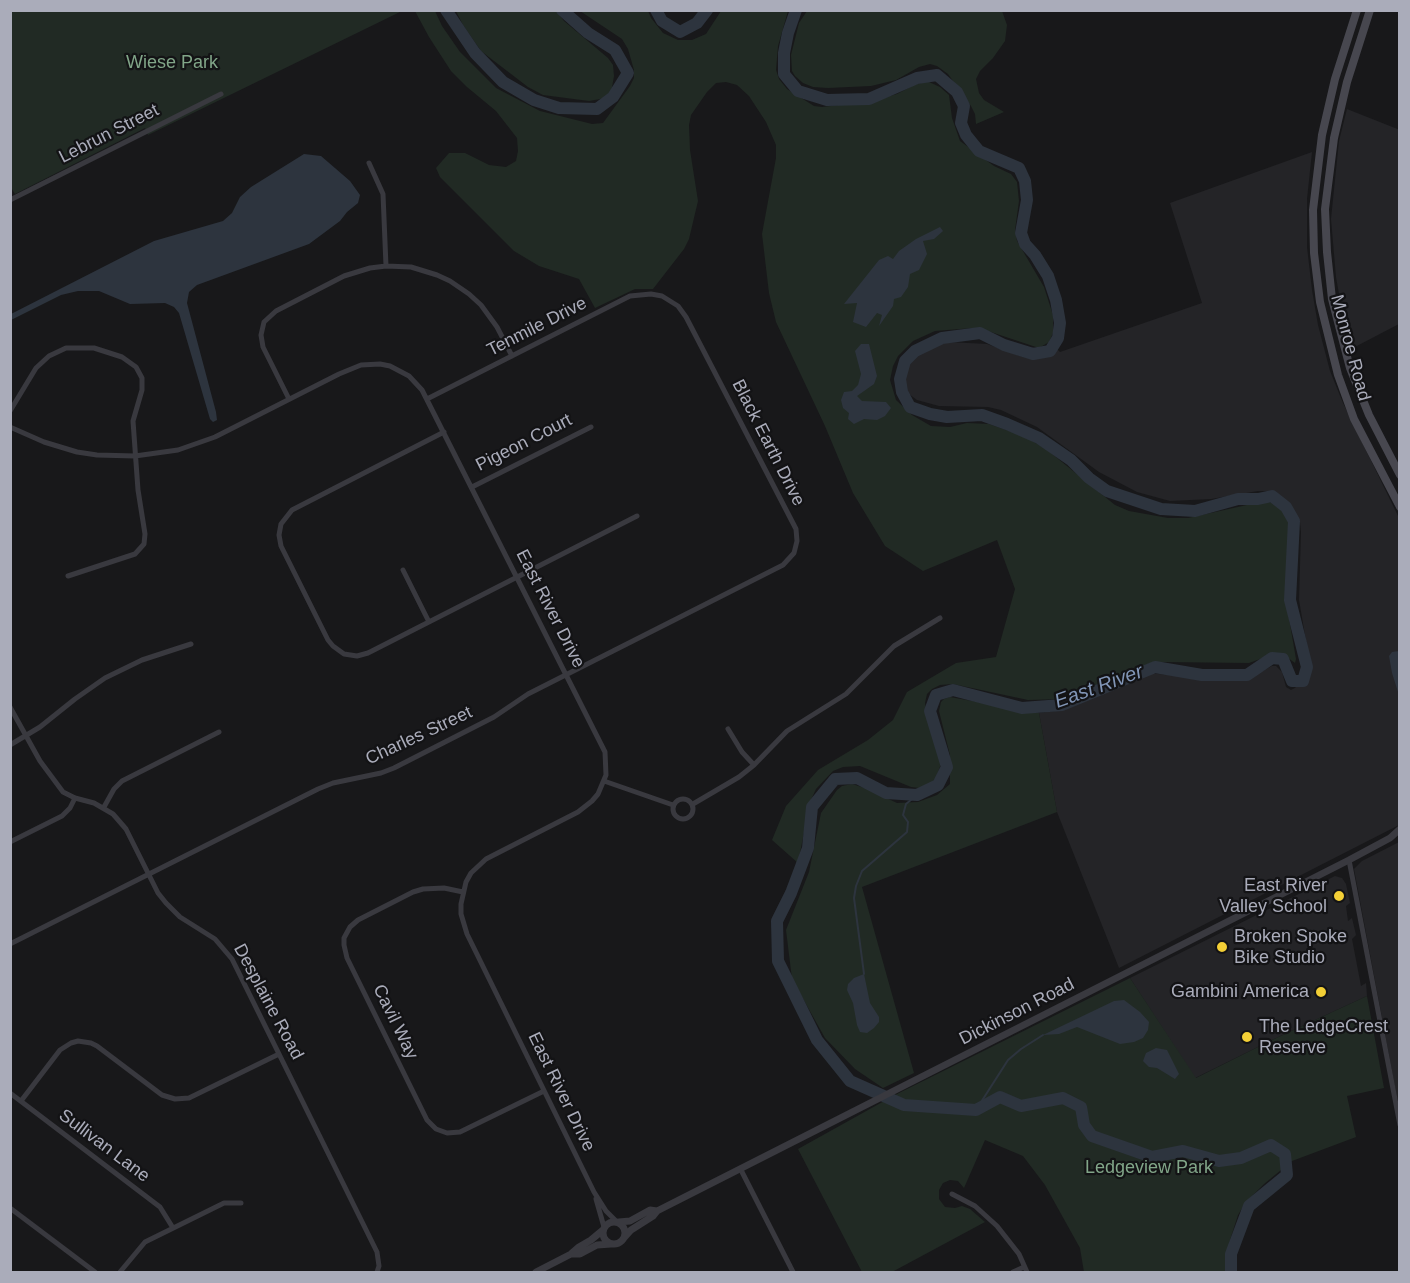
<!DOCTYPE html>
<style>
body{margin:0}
#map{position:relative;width:1410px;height:1283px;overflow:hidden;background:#18181a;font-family:Helvetica,sans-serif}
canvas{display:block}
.frame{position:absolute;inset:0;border:12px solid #aaacba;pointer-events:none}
</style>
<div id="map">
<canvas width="1410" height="1283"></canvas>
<div class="frame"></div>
</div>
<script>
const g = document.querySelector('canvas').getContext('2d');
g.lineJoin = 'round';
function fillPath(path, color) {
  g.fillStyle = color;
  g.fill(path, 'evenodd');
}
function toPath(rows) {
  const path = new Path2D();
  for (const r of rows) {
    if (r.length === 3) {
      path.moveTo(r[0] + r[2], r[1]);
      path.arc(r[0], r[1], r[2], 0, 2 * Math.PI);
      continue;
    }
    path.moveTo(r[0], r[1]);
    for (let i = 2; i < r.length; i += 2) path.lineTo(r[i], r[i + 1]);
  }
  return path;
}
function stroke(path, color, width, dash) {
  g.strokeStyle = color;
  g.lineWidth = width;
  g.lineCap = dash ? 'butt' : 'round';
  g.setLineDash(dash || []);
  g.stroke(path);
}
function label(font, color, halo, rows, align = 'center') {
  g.font = font + ' Helvetica,sans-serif';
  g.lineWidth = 4.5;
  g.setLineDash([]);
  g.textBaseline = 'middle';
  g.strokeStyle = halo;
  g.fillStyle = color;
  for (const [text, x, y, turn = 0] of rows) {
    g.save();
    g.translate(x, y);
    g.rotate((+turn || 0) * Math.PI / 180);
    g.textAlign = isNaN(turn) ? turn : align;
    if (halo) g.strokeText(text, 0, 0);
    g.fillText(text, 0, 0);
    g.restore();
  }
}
fillPath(toPath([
 [1347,109,1400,130,1399,324,1351,349,1345,328,1336,277,1331,219,1339,141],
 [1312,152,1307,199,1307,247,1312,290,1318,325,1330,371,1343,403,1399,518,1399,825,1119,968,1057,812,1039,713,1055,711,1086,701,1149,673,1207,679,1242,678,1255,675,1272,666,1276,666,1282,672,1286,687,1291,690,1295,688,1307,675,1310,664,1299,600,1301,532,1300,522,1287,503,1270,491,1258,491,1211,499,1170,501,1137,492,1099,472,1037,427,1001,410,988,407,939,406,917,400,905,391,904,373,910,361,922,351,940,344,948,342,987,344,1023,357,1036,358,1057,349,1060,352,1202,303,1170,203],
 [1399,842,1399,1108,1354,869,1362,861],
 [1335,876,1342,878,1346,884,1350,903,1346,906,1348,921,1352,918,1356,935,1352,939,1361,986,1366,983,1367,996,1272,1040,1195,1078,1130,978]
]), '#242427');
fillPath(toPath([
 [10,11,402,11,148,135,145,128,15,194,10,186],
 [415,11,435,11,442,26,460,52,496,88,540,111,592,124,603,123,630,86,634,78,634,70,628,49,622,39,580,11,648,11,651,18,663,33,678,40,692,40,706,34,721,11,788,11,778,46,776,70,779,79,787,89,814,106,822,107,872,101,897,94,914,85,925,82,929,82,940,87,949,95,952,118,960,141,994,166,1011,174,1017,182,1019,201,1015,230,1017,241,1044,287,1053,315,1053,333,1049,342,1039,348,985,330,973,328,935,331,913,341,898,356,893,366,890,380,896,400,912,415,931,426,950,427,967,423,989,424,1024,436,1046,449,1115,505,1129,511,1168,518,1188,518,1265,501,1273,503,1283,510,1288,519,1289,528,1286,601,1296,659,1295,663,1284,655,1277,653,1249,663,1162,662,1148,664,1094,688,1063,699,1028,700,953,684,940,685,932,689,927,694,925,703,928,721,941,764,936,778,931,784,919,788,911,787,860,766,843,767,833,771,816,789,810,802,798,863,772,840,786,806,818,770,868,740,893,720,907,692,956,663,996,657,1015,589,997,540,923,571,885,546,853,493,825,426,776,322,769,293,762,234,776,158,776,145,766,122,749,96,737,85,726,82,716,83,707,92,691,115,689,125,690,150,698,201,689,239,684,249,653,289,635,289,595,308,579,279,539,266,514,251,440,177,436,168,449,153,465,153,489,165,506,167,516,161,518,151,517,138,496,111,467,87,451,71,429,37],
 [456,11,556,11,564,21,608,58,613,65,614,76,611,93,606,98,589,101,543,95,528,87,481,51,463,25],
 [807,11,1002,11,1007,25,1005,41,993,58,980,71,976,79,979,93,984,100,1004,112,976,124,975,114,971,106,948,74,937,66,930,64,919,67,896,80,871,86,828,88,813,87,803,83,795,76,792,71,791,55,799,23],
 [950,697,1039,713,1057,812,862,887,914,1073,883,1088,855,1069,825,1038,792,979,786,930,809,872,821,813,837,790,842,786,852,784,865,788,897,803,918,802,937,795,950,784,950,755,939,711,941,702,944,699],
 [1130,978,1196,1078,1272,1040,1367,996,1384,1088,1347,1096,1356,1137,1292,1161,1264,1184,1245,1203,1238,1215,1230,1240,1225,1272,1084,1272,1080,1248,1045,1185,1023,1156,985,1140,964,1188,958,1181,950,1180,943,1183,939,1190,939,1199,945,1207,955,1208,962,1206,970,1209,985,1222,892,1272,862,1272,798,1149,895,1095]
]), '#212a24');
fillPath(toPath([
 [304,154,321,156,350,181,360,195,358,203,347,212,340,221,309,244,197,285,189,292,187,303,216,412,217,420,213,422,210,419,179,313,174,307,165,303,130,304,99,291,78,291,61,295,11,320,11,314,154,241,223,221,232,213,240,197,251,187],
 [940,227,943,231,934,239,923,241,927,254,919,270,910,274,908,287,901,297,894,299,893,306,879,326,882,315,877,313,866,327,853,322,857,303,844,304,879,260,888,256,893,259,899,251,916,239],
 [861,344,869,344,877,376,874,384,857,396,862,401,886,402,891,408,885,416,877,420,864,419,854,424,848,419,849,413,843,408,841,400,844,392,852,391,858,385,861,374,855,351],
 [1399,651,1400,651,1399,695,1392,673,1389,656,1392,652],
 [864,974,870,1003,879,1017,879,1022,874,1028,867,1033,860,1032,857,1025,853,1003,847,990,848,984,854,978],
 [1124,1000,1140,1012,1149,1022,1148,1030,1143,1038,1134,1042,1120,1044,1077,1027,1059,1034,1043,1035,1114,1001],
 [1156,1048,1167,1050,1179,1074,1175,1079,1157,1068,1149,1067,1143,1061,1146,1053]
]), '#2d343e');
stroke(toPath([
 [864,974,854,898,856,886,862,871,907,832,908,822,903,815,906,804,917,795],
 [976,1110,1008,1060,1021,1049,1043,1035]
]), '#2d343e', 2);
stroke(toPath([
 [446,10,475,53,503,82,534,100,559,108,597,109,613,97,628,73,615,50,588,33,562,10],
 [656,10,662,21,680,32,697,23,707,10],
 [796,10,788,33,784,53,784,74,798,91,827,100,869,99,917,78,937,75,957,92,964,106,961,123,966,135,979,151,1019,168,1025,181,1027,200,1021,233,1025,244,1035,255,1048,276,1056,300,1060,323,1058,338,1050,351,1033,354,1004,345,980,333,942,338,915,351,905,361,900,379,902,392,910,407,930,414,947,417,982,415,1007,424,1039,438,1071,460,1089,478,1107,491,1161,509,1195,511,1238,499,1258,499,1272,496,1286,507,1294,521,1290,600,1307,667,1303,681,1292,681,1283,659,1272,658,1247,675,1202,675,1155,667,1062,705,1022,708,953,690,936,695,930,711,947,767,938,785,917,795,886,793,857,778,835,779,812,807,808,848,791,893,777,921,778,961,817,1040,850,1081,904,1105,976,1110,1000,1097,1021,1106,1063,1098,1081,1107,1084,1125,1092,1136,1152,1157,1183,1151,1219,1161,1241,1158,1271,1145,1285,1154,1287,1175,1249,1206,1231,1254,1231,1272]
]), '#2d343e', 12);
stroke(toPath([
 [369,163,383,194,386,266],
 [10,200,221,94],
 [289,399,263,347,261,335,264,322,276,311,344,276,370,268,386,266,411,267,437,275,450,281,469,294,481,305,497,327,512,356],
 [10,411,36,368,49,356,66,348,94,348,122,357,136,367,142,378,142,390,133,421,138,490,145,534,144,544,135,554,68,576],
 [10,427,44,442,77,452,97,455,135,456,178,450,215,437,339,374,361,365,380,364,390,366,409,376,422,390,605,752,606,775,598,794,592,801,578,812,486,859,471,873,466,882,461,904,461,914,467,934,594,1192,606,1211,616,1221],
 [444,432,292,510,281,524,279,535,281,546,328,640,333,646,344,654,357,656,368,653,637,516],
 [472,487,591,427],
 [403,570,429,622],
 [10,707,40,761,63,792,75,798,94,803,113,814,126,829,158,893,166,903,180,917,215,939,232,959,377,1252,379,1266,377,1272],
 [728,729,742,752,754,765],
 [10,745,40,727,75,699,105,678,142,660,191,644],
 [604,781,673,805],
 [683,809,10],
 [693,804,739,777,754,765,787,731,846,694,894,646,940,618],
 [104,807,114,789,122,781,219,732],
 [10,842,62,816,70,808,75,798],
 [1349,860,1400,1125],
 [463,892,444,888,423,889,413,892,358,920,350,927,344,938,344,945,347,958,427,1120,436,1129,447,1133,460,1132,544,1091],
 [10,944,318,789,333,783,381,773,394,768,494,717,528,694,783,565,794,553,797,541,796,529,686,317,678,306,662,296,651,294,630,296,427,399],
 [10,1093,160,1207,173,1228],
 [21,1101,60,1050,71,1043,78,1041,91,1043,97,1046,162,1095,175,1099,189,1098,279,1054],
 [741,1170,793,1272],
 [952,1194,975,1206,997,1226,1019,1254,1027,1272],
 [596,1199,604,1227],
 [10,1208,95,1272],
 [120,1272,145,1242,224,1203,241,1203],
 [1013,1272,1024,1267]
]), '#39393f', 5);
stroke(toPath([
 [614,1233,11],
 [619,1222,630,1221,650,1210,657,1211],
 [623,1239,631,1230,653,1216,657,1211,1349,860,1390,838,1400,829],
 [571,1254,580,1254,597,1245,611,1244],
 [536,1272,571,1254,579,1247,591,1240,603,1230]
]), '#39393f', 7);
stroke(toPath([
 [1357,10,1335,79,1322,135,1313,210,1314,253,1320,302,1338,375,1354,419,1400,507],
 [1370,10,1347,82,1334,138,1325,209,1327,252,1332,299,1350,368,1369,415,1400,475]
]), '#47474f', 8);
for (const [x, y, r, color] of [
 [1339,896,6,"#f3cf36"],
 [1222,947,6,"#f3cf36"],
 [1321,992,6,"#f3cf36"],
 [1247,1037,6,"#f3cf36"]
]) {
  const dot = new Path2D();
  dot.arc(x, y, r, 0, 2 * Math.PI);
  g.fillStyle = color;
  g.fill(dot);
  stroke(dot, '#131315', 2);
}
label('18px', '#81a588', '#131315', [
 ["Wiese Park",172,63],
 ["Ledgeview Park",1149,1168]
]);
label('18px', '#aaacba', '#131315', [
 ["Lebrun Street",109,134,-27],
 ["Tenmile Drive",537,327,-27],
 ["Monroe Road",1350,348,75],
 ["Pigeon Court",524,443,-27],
 ["Black Earth Drive",768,443,63],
 ["East River Drive",550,609,63],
 ["Charles Street",419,736,-25],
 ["Desplaine Road",268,1002,62],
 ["Dickinson Road",1017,1012,-27],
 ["Cavil Way",395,1022,64],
 ["East River Drive",561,1092,64],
 ["Sullivan Lane",104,1146,37]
]);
label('18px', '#aaacba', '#131315', [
 ["East River",1327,886],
 ["Valley School",1327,907],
 ["Broken Spoke",1234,937,"left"],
 ["Bike Studio",1234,958,"left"],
 ["Gambini America",1309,992],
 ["The LedgeCrest",1259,1027,"left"],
 ["Reserve",1259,1048,"left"]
], 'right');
label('italic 20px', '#8195b5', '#131315', [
 ["East River",1099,687,-20]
]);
</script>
